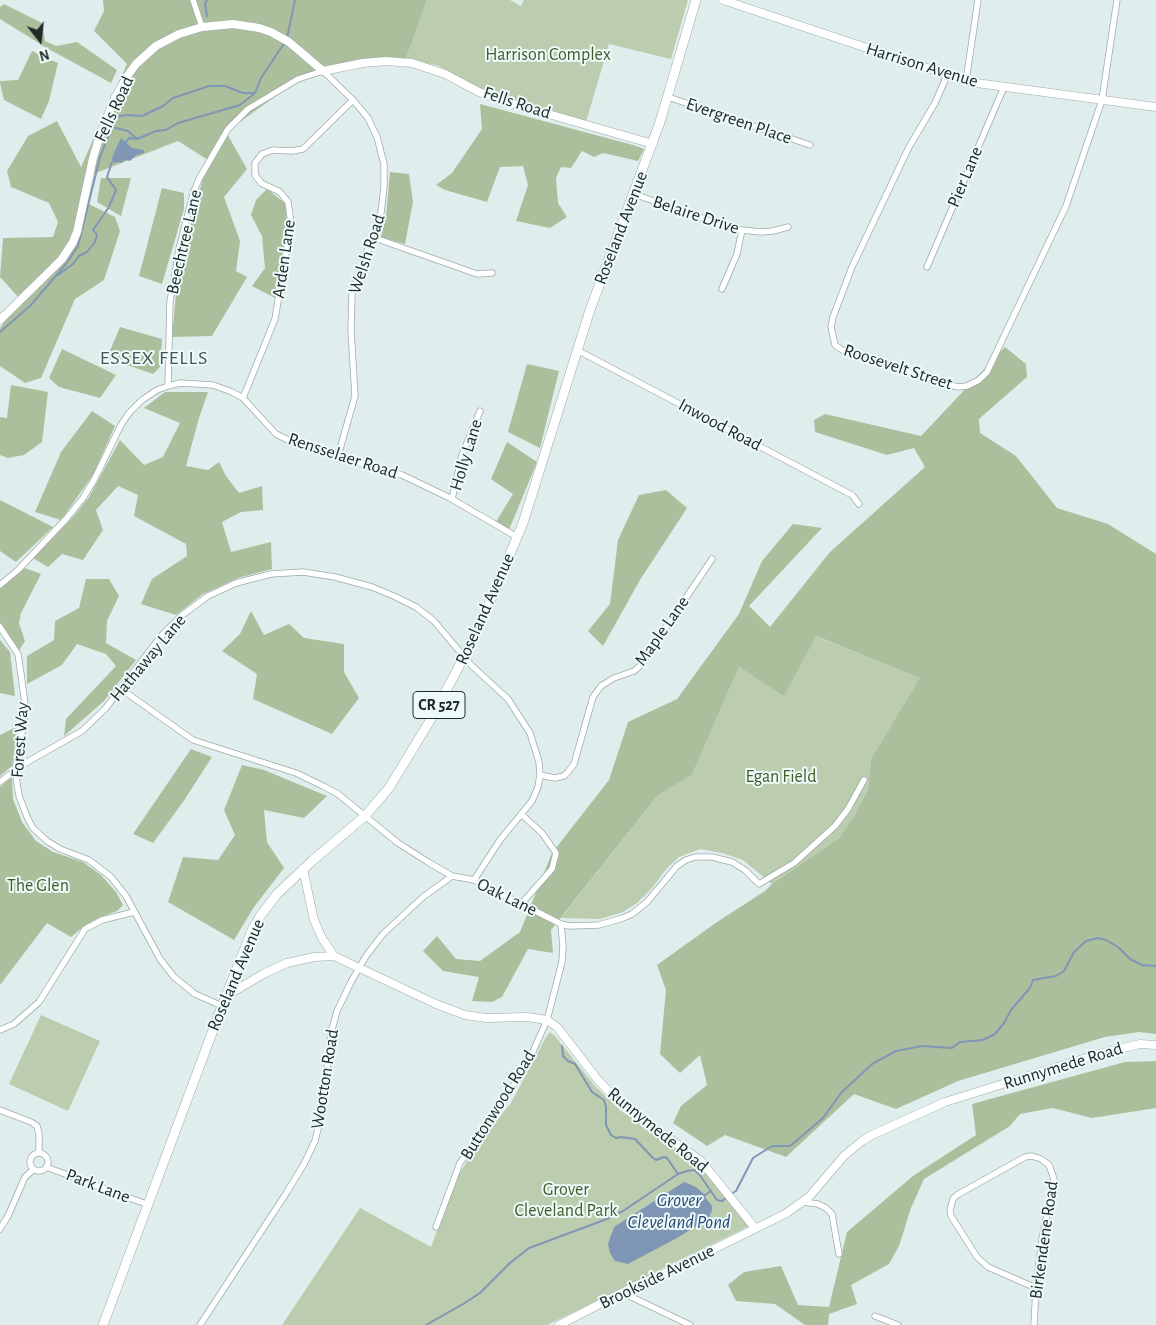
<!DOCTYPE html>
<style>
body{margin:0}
#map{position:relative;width:1156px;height:1325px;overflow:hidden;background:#dfeeed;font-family:"Alegreya Sans",sans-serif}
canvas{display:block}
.north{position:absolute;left:15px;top:15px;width:50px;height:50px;-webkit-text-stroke:4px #ecfbfa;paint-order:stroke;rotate:164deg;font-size:14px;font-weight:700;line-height:20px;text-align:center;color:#232828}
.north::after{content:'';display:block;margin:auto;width:18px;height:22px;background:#232828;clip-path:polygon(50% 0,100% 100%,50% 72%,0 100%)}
</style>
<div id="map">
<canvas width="1156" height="1325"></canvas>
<div class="north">N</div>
</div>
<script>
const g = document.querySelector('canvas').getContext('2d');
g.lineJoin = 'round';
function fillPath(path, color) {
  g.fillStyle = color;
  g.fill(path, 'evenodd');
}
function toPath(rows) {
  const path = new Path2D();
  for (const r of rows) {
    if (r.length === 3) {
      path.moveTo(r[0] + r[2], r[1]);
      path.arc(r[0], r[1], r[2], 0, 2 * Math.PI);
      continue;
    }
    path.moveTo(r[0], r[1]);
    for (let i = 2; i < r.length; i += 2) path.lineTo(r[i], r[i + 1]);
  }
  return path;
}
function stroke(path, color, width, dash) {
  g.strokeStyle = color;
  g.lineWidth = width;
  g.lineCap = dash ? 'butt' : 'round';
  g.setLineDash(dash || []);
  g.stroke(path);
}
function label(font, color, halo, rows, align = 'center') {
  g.font = font + ' "Alegreya Sans",sans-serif';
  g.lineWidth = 4;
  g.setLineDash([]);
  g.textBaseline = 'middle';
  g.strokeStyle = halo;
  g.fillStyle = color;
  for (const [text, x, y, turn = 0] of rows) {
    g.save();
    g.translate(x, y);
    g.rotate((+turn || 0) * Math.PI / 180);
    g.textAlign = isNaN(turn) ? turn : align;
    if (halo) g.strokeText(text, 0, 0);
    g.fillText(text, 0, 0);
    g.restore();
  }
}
fillPath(toPath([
 [427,0,510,0,521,6,524,0,688,0,671,59,609,44,586,122,548,112,482,90,439,66,406,58],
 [815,636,921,678,871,759,868,788,854,816,839,838,772,884,743,860,722,853,700,849,679,857,667,868,652,888,637,903,623,912,600,919,561,918,658,795,692,775,739,667,784,695],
 [41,1015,100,1041,68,1111,9,1084],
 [550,1032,555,1036,595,1086,621,1111,693,1160,709,1176,749,1226,547,1325,282,1325,360,1208,431,1247,455,1181,477,1145,511,1103,546,1037]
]), '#bcccae');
fillPath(toPath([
 [103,0,427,0,405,61,302,77,226,132,247,169,224,197,240,241,236,271,247,277,212,336,172,337,178,271,208,160,178,141,88,176,83,201,115,217,120,231,104,280,75,299,41,378,25,383,0,366,0,328,20,299,0,277,3,238,53,237,58,222,49,203,11,187,7,171,28,136,57,121,81,167,127,64,94,31,104,11],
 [4,4,42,23,45,41,56,46,77,42,117,70,111,83,45,47,0,19,0,7],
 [32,51,58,63,49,101,41,119,4,100,0,83,0,81,18,80],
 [480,104,633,145,644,149,638,161,603,153,594,157,582,151,571,168,561,167,556,178,558,203,567,217,550,228,516,221,528,185,523,166,500,167,487,202,445,190,436,185,452,173,482,129],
 [390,172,409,174,413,202,405,244,381,237,386,217],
 [101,178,131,178,121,216,97,202],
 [162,188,184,193,184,209,162,284,139,276],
 [267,189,286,204,287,238,275,298,252,286,265,268,262,236,251,215,256,200],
 [120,327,162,339,160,367,153,374,107,358],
 [1005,347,1026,364,1027,377,979,419,980,433,1016,456,1057,508,1108,524,1156,554,1156,1034,1139,1032,1105,1037,958,1081,896,1109,854,1094,786,1157,725,1135,707,1146,673,1123,681,1106,707,1085,700,1055,680,1073,660,1054,666,990,657,965,717,922,765,891,772,884,839,838,854,816,868,789,871,759,920,678,816,636,784,696,739,667,692,775,658,795,551,930,553,953,528,949,502,997,492,1002,472,1001,479,977,443,971,423,951,437,936,456,959,480,961,520,932,552,853,609,780,628,722,677,699,739,614,762,561,793,524,822,528,749,606,770,627,830,552,925,467,914,448,887,455,815,432,814,420,825,414,921,436],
 [62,349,116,375,100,398,59,387,49,378],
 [527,364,559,371,540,448,508,432],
 [11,385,48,392,42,442,24,455,8,458,0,455,0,417,7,418],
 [165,392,208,392,199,418,186,466,208,470,219,462,226,476,239,493,262,486,263,510,241,512,222,522,231,552,271,542,272,569,238,578,203,594,176,615,141,604,152,579,187,556,186,544,134,516,138,495,118,486,96,510,103,530,83,560,62,554,48,567,33,558,73,517,89,497,120,440,144,465,163,457,180,423,144,408],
 [92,411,115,426,93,475,61,520,35,512,61,452],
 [507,442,537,462,509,530,496,522,513,494,491,479],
 [666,490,687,508,640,580,603,646,588,631,610,604,618,540,639,495],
 [0,500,53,527,16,562,0,551],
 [25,568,41,574,21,613,19,623,25,641,19,651,0,622,0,589],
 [86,579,109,579,119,596,107,621,106,643,136,660,104,701,64,736,66,719,116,666,106,654,77,644,62,665,27,684,27,656,54,640,55,621,79,608],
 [251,611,264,635,289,624,304,638,344,644,344,672,359,698,332,734,253,699,257,674,222,651,240,634],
 [0,640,10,652,15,696,0,693],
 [18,726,12,766,0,776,0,735],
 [191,749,212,757,183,802,153,843,133,834],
 [242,765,264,770,327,796,304,818,264,810,267,842,284,868,254,907,234,940,168,902,183,857,218,860,235,835,224,810],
 [12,777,13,799,22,822,36,841,53,852,83,862,101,875,116,892,123,905,117,911,100,917,84,926,71,937,47,923,0,985,0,787],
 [1156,1061,1156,1108,1092,1118,1053,1108,1020,1114,1010,1126,924,1179,911,1208,899,1246,889,1264,851,1285,857,1304,829,1314,828,1325,805,1325,775,1304,736,1301,728,1285,744,1272,781,1266,798,1305,829,1307,847,1232,913,1176,976,1135,972,1104,1125,1062]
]), '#acbf9c');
fillPath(toPath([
 [121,138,132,148,144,150,144,153,136,155,130,161,127,160,123,161,122,163,118,162,114,163,112,159,113,155],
 [684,1182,696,1187,706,1196,705,1197,712,1206,712,1210,709,1218,677,1238,628,1264,615,1261,610,1253,608,1244,614,1227]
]), '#8096b5');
stroke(toPath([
 [207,16,205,3,207,0],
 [287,38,295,0],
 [112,127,113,122,117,117,126,115,142,116,163,106,173,98,209,86,225,86,243,93,254,93],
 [126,142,129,138,137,139],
 [58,275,73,264,79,256,87,252,95,242,97,235,93,230,109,207,116,190,107,177,112,162],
 [0,332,30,306,66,264,78,246,100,157,112,127,128,131,137,139,156,131,166,130,178,123,240,105,255,93,261,78,285,42],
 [562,1046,563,1056,568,1061,575,1064,592,1092,604,1100,606,1107,606,1125,611,1135,616,1138,621,1137,635,1139,653,1158,656,1160,664,1157,667,1158,678,1174],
 [731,1194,736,1191,753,1158,772,1146,790,1146,823,1118,841,1093,872,1064,896,1051,922,1046,952,1048,960,1042,983,1040,995,1034,1004,1023,1011,1010,1030,988,1033,980,1056,976,1064,971,1074,952,1086,941,1098,938,1106,940,1118,947,1130,959,1142,965,1156,966],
 [705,1195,711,1191],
 [426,1325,463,1304,480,1293,510,1263,529,1248,607,1219,623,1211,678,1174,687,1171,694,1170,699,1174,717,1200,722,1201,727,1197]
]), '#8096b5', 2);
const minor = toPath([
 [193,0,202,27],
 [945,75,945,80,935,103,909,147,852,267,833,317,831,327,835,345,842,350,943,384,959,387,967,386,979,380,987,372,1066,206,1102,100,1117,0],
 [966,81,978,0],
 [668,97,810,145],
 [634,194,727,227,742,230,761,232,773,231,788,227],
 [372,237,477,274,492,273],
 [927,267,1004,87],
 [722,289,737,254,742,230],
 [577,350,852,495,859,504],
 [168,386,170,301,173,286,179,249,194,191,199,179,228,129,248,109,298,79,323,71,353,100,368,118,377,137,384,164,384,187,381,213,352,294,351,330,355,396,338,456],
 [243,398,275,319,291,223,288,202,280,192,261,183,255,175,255,163,262,154,273,150,292,151,303,149,353,100],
 [452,499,462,455,480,411],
 [0,585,18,570,66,519,83,498,94,480,121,425,129,413,142,400,157,390,168,386,180,383,213,385,232,392,243,398,276,434,294,443,310,449,402,475,450,498,517,537],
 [0,627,18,654,21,674,25,704,24,722,15,770,19,796,28,819,33,828,47,841,60,849,89,860,111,877,126,896,160,959,174,977,195,994,222,1006],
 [121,689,193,740,296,773,323,786,338,794,398,843,428,862,452,876,474,880,561,924,569,926,599,925,623,918,632,914,647,902,677,866,686,860,695,857,712,857,732,862,745,870,759,884,794,863,835,826,848,809,864,780],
 [540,775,555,778,564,776,568,772,574,764,593,697,601,686,614,678,634,671,641,665,712,559],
 [0,782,22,765,82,731,105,709,162,635,181,616,208,596,236,583,271,574,303,572,335,577,372,587,396,597,416,607,434,621,471,665,508,699,530,733,539,762,540,775,538,787,532,801,500,840,474,880],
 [521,814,542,833,556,853,552,869,522,903],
 [0,1030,14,1024,39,1002,85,929,102,920,134,912],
 [0,1110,31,1122,37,1126,39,1134,39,1153],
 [39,1162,9],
 [46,1167,149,1205],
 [803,1202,818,1204,826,1208,832,1214,839,1254],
 [436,1227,460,1163,520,1076,530,1058,547,1020,562,962,563,946,561,924],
 [0,1229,8,1216,25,1177,33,1170],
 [623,1293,690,1325],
 [875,1316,898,1325],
 [200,1325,287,1192,304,1164,315,1141,322,1112,331,1033,337,1011,351,982,366,956,383,934,423,897,452,876],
 [1034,1325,1036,1288,1042,1239,1054,1179,1049,1165,1041,1159,1032,1156,1025,1157,957,1195,953,1199,950,1210,951,1216,977,1257,988,1267,1036,1288]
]);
const tertiary = toPath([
 [723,0,969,82,1156,107],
 [0,320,53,268,62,259,73,242,77,232,93,158,100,135,115,98,128,75,136,64,156,46,179,34,202,27,233,24,259,28,271,32,289,42,323,71,363,63,386,61,412,63,445,74,479,92,503,101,653,144],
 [303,869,314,920,322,938,334,956],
 [226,996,265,973,287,963,314,957,334,956,436,1004,465,1015,486,1018,527,1017,547,1020,557,1027,598,1080,613,1096,633,1113,701,1161,755,1228],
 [559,1325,637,1285,657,1277,785,1214,809,1197,844,1156,862,1141,872,1135,945,1102,1099,1054,1140,1044,1156,1045]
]);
const primary = toPath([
 [103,1325,222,1006,253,928,261,915,277,894,312,861,365,816,389,788,431,719,464,657,486,611,523,523,590,310,660,122,696,0]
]);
stroke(minor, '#9dabaa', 7);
stroke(tertiary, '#9dabaa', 9);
stroke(primary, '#9dabaa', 10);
stroke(minor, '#fff', 5.5);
stroke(tertiary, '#fff', 8);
stroke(primary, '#fff', 9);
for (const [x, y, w] of [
 [439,705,52]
]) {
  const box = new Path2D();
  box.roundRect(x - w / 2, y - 13.5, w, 27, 4);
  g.fillStyle = '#ecfbfa';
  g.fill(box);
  stroke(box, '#232828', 1);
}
label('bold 16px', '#232828', null, [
 ["CR 527",439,705]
]);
label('18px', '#445c28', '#ecfbfa', [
 ["Harrison Complex",548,55],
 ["Egan Field",781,777],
 ["The Glen",38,886],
 ["Grover",566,1190],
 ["Cleveland Park",566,1211]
]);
label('18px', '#232828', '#ecfbfa', [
 ["Harrison Avenue",922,65,17],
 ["Fells Road",517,103,18],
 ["Fells Road",114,109,-65],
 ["Evergreen Place",739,121,19],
 ["Pier Lane",965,177,-67],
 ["Belaire Drive",696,215,18],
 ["Roseland Avenue",621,228,-69],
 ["Beechtree Lane",184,242,-77],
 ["Welsh Road",367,254,-72],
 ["Arden Lane",284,259,-82],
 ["Roosevelt Street",898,367,18],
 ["Inwood Road",720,425,28],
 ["Holly Lane",466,455,-73],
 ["Rensselaer Road",343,456,18],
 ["Roseland Avenue",485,609,-66],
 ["Maple Lane",662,631,-55],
 ["Hathaway Lane",148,658,-50],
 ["Forest Way",20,740,-86],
 ["Oak Lane",507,897,26],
 ["Roseland Avenue",236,975,-67],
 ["Runnymede Road",1063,1066,-17],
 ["Wootton Road",325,1079,-81],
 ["Buttonwood Road",498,1105,-58],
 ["Runnymede Road",658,1130,39],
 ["Park Lane",98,1186,21],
 ["Birkendene Road",1044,1240,-82],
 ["Brookside Avenue",657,1277,-26]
]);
label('italic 19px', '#284672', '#ecfbfa', [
 ["Grover",679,1200],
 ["Cleveland Pond",679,1222]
]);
g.letterSpacing = '1px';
label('20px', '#485554', '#ecfbfa', [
 ["ESSEX FELLS",154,358]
]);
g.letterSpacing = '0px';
</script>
